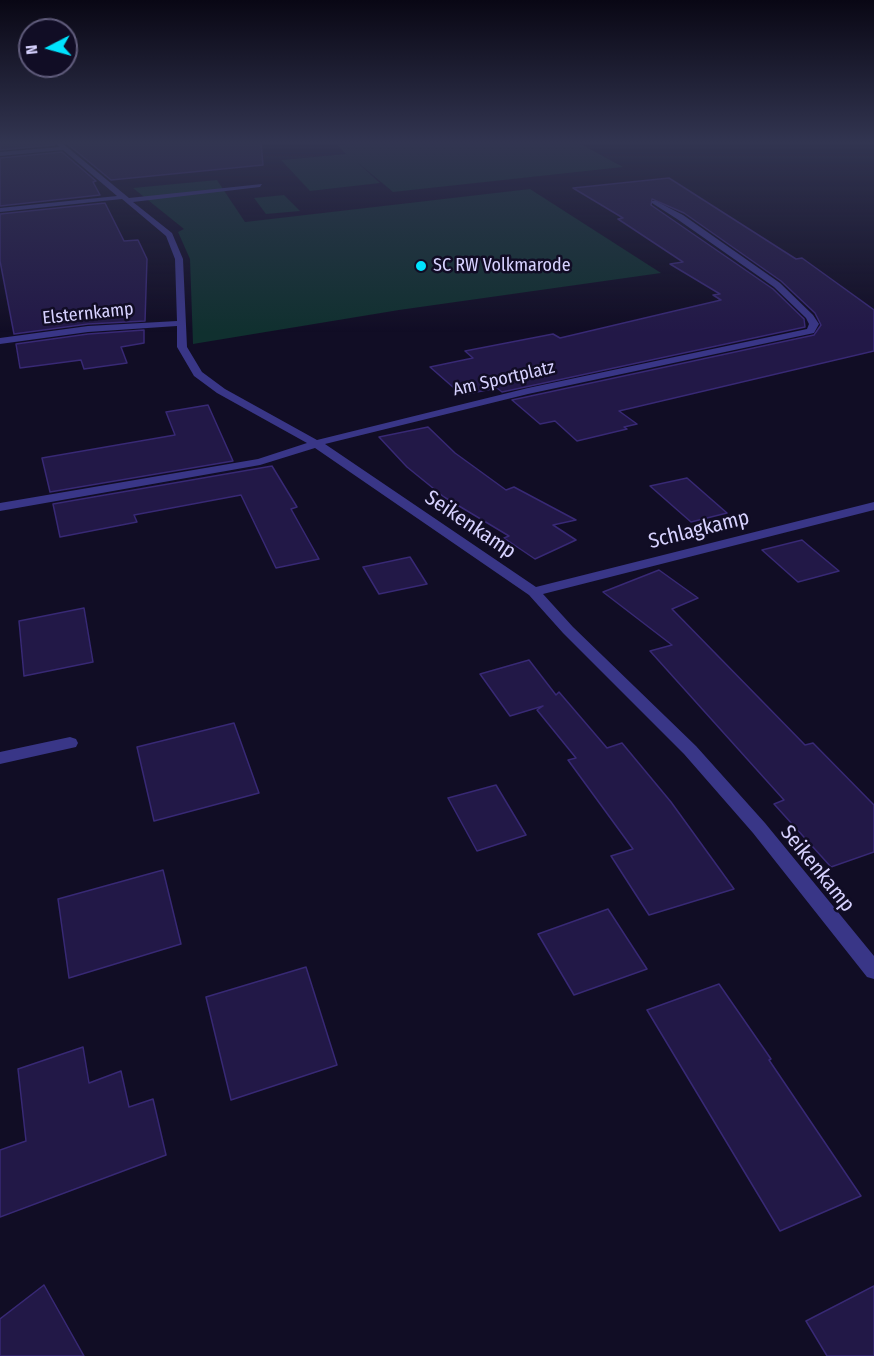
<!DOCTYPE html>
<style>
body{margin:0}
#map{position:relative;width:874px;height:1356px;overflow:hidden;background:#110d25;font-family:"Fira Sans Condensed",sans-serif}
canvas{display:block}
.north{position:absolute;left:18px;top:18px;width:60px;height:60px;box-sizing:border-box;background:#110d25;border:2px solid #605c7c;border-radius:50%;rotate:264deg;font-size:16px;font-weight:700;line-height:24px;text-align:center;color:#d7d2ff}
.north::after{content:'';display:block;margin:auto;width:21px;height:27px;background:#00e3fd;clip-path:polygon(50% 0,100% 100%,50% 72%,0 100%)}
</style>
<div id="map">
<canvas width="874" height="1356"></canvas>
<div class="north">N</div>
</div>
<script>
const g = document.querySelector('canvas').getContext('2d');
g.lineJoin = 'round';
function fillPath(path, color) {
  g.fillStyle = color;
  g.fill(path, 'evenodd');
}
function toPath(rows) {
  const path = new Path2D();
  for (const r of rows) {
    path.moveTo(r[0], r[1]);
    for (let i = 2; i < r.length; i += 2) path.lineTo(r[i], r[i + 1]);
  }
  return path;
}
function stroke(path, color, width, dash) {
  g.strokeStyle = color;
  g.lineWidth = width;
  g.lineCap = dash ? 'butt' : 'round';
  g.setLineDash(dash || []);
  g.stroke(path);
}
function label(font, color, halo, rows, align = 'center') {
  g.font = font + ' "Fira Sans Condensed",sans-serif';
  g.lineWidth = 5;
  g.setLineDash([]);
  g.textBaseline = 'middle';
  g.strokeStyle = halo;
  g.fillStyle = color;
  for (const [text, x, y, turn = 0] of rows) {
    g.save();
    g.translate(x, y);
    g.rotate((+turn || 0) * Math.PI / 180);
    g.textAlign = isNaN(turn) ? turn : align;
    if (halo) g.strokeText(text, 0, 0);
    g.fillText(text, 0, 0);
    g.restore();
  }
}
fillPath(toPath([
 [368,142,577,142,623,167,393,192,357,162,380,183,310,191,281,160,346,154,337,145],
 [217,180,245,222,530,189,661,273,399,310,193,344,190,259,178,232,184,229,133,188],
 [284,195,300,211,266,214,254,198]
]), '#10302f');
const building = toPath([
 [0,142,52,142,54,145,0,150,0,142],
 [65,142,261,142,263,165,111,180,65,142],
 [62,152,96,181,93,182,100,195,0,206,0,158,62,152],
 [669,178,785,252,796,259,802,258,874,310,874,351,619,411,637,424,624,427,627,429,577,441,555,421,540,424,512,400,814,335,821,325,815,313,781,281,684,213,652,199,651,205,773,289,804,319,805,327,502,392,497,388,462,395,430,367,473,358,465,351,553,334,560,338,721,300,713,295,720,294,670,264,683,262,618,219,623,218,573,188,669,178],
 [105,203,124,241,138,240,147,259,145,321,88,324,14,334,0,261,0,214,105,203],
 [144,330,144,343,121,347,127,363,84,369,81,360,20,368,16,344,88,334,144,330],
 [208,405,233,461,50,492,42,458,175,435,166,412,208,405],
 [428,427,455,453,506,490,514,487,576,520,553,525,576,540,535,559,504,538,509,536,444,497,407,467,379,437,428,427],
 [272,466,297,507,291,509,319,559,276,568,241,495,134,515,137,522,60,537,53,504,272,466],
 [687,478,727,513,691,522,650,486,687,478],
 [802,540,809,546,839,571,798,582,762,550,802,540],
 [410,557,427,584,379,594,363,567,410,557],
 [659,570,698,598,672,609,805,745,813,743,874,805,874,852,831,867,774,804,784,800,650,651,672,645,603,592,659,570],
 [84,608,93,662,24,676,19,621,84,608],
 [529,660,556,695,559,692,607,748,622,743,671,802,734,889,649,915,611,856,633,849,568,760,576,758,537,710,543,706,510,716,480,674,529,660],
 [234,723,259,793,154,821,137,747,234,723],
 [496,785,526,835,477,851,448,798,496,785],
 [163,870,181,944,69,978,58,899,163,870],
 [608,909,647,969,574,995,538,934,608,909],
 [306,967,337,1065,231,1100,206,997,306,967],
 [719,984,771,1059,769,1060,861,1196,780,1231,647,1010,719,984],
 [83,1047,89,1083,121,1071,129,1107,153,1099,166,1155,0,1217,0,1150,26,1141,18,1069,83,1047],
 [44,1285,84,1356,0,1356,0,1319,44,1285],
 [874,1286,874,1356,827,1356,806,1321,874,1286]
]);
fillPath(building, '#221847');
stroke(building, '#382975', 1.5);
fillPath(toPath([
 [54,142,61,142,129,198,262,184,260,187,133,202,172,233,183,259,187,347,202,372,225,389,317,440,528,388,807,329,809,324,806,318,774,287,677,219,652,203,652,201,656,201,683,215,780,283,813,315,819,324,814,333,528,394,325,444,536,587,874,502,874,510,543,594,573,627,696,746,765,823,874,956,874,979,867,977,753,833,684,754,563,633,529,595,315,448,260,465,0,511,0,503,258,459,307,443,217,393,194,376,177,347,177,326,88,332,0,344,0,338,88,326,177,321,175,259,166,236,122,199,0,212,0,208,117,196,63,150,0,156,0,152,59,147,54,142],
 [70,737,76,739,78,743,76,747,0,764,0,752,70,737]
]), '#393687');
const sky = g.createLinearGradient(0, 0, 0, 332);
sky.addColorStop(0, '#090714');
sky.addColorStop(0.43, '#323551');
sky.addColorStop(1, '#32355100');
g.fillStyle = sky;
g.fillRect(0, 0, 874, 332);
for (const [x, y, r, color] of [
 [421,266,6,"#00e3fd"]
]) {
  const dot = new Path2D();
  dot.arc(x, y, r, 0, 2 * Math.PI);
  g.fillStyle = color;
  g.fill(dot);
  stroke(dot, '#110d25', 2);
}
label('18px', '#d7d2ff', '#110d25', [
 ["SC RW Volkmarode",433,266]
], 'left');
label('18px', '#d7d2ff', '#110d25', [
 ["Elsternkamp",88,314,-6],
 ["Am Sportplatz",504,379,-13]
]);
label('21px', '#d7d2ff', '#110d25', [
 ["Seikenkamp",470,525,34],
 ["Schlagkamp",699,530,-14],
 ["Seikenkamp",817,869,51]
]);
</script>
